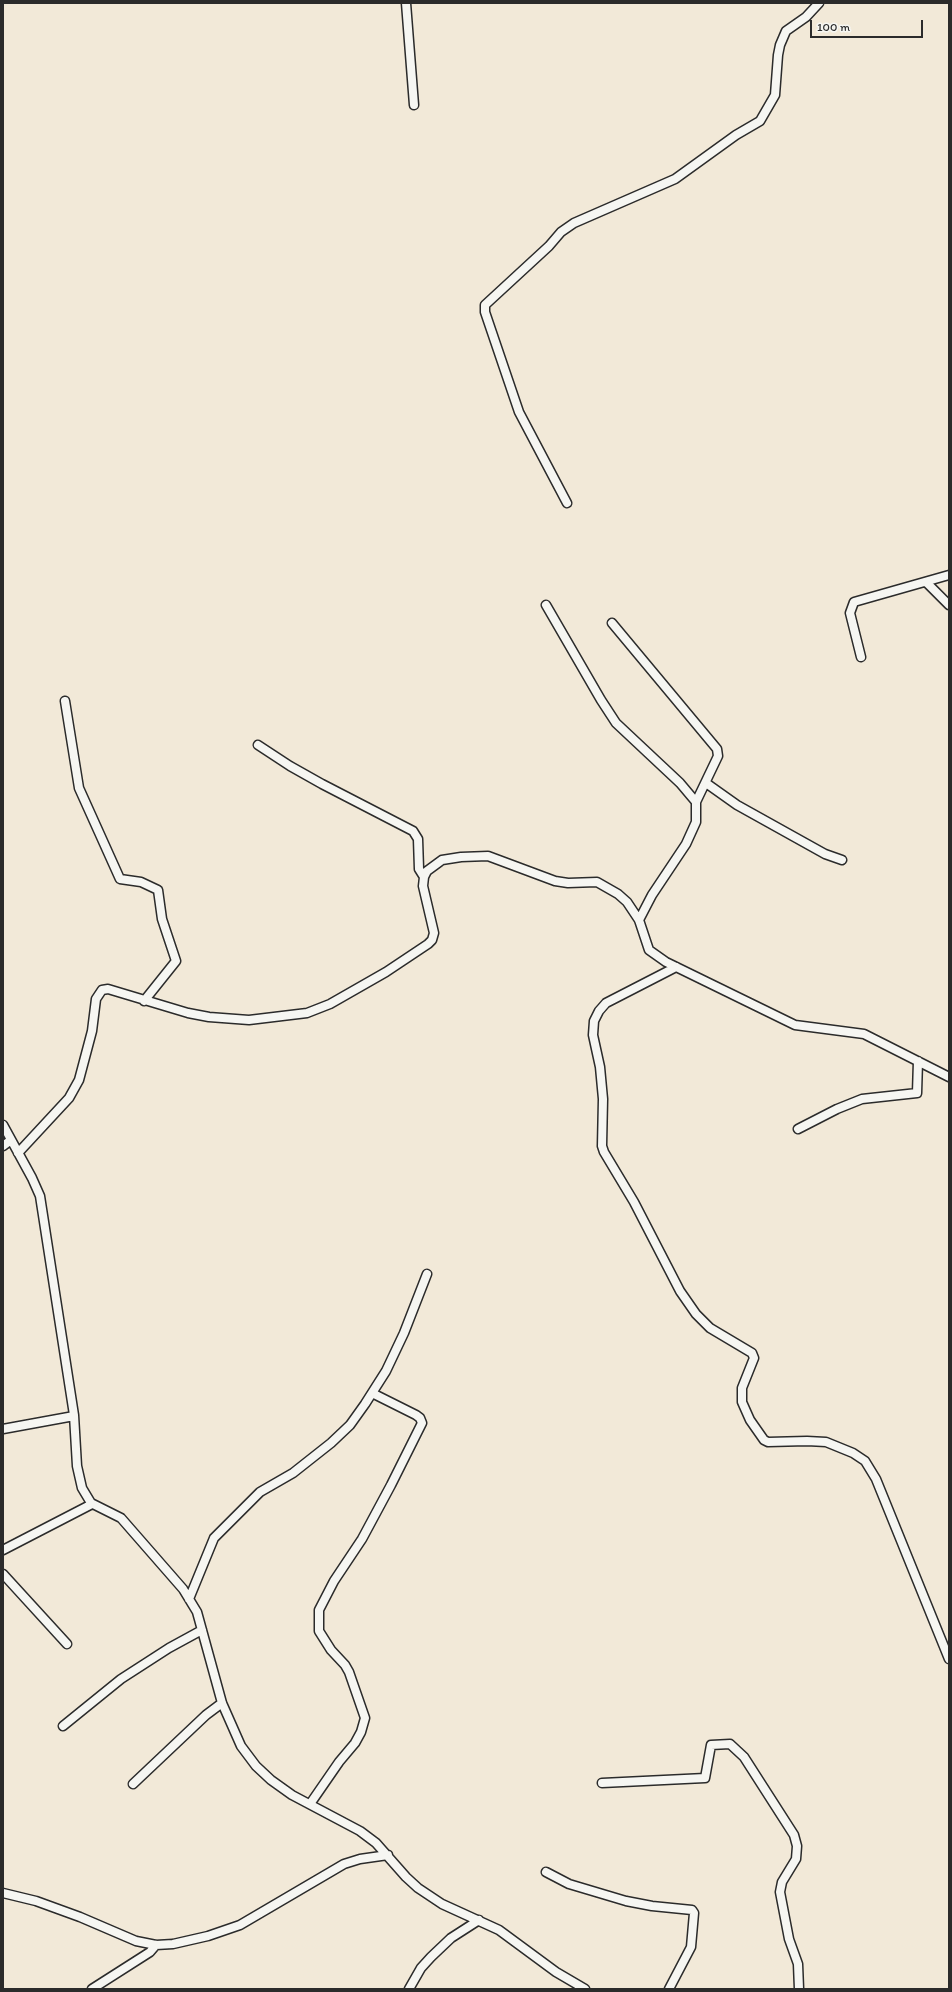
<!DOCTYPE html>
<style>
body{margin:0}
#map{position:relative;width:952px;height:1992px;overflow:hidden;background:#f2e9d8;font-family:Itim,sans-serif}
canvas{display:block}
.frame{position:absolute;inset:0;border:4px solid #2b2b2b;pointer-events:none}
.scale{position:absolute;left:810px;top:20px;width:113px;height:18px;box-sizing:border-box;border:2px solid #2b2b2b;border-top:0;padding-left:5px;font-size:12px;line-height:14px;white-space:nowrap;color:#2b2b2b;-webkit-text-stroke:3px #f6f6f2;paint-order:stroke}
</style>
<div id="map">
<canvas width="952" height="1992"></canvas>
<div class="frame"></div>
<div class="scale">100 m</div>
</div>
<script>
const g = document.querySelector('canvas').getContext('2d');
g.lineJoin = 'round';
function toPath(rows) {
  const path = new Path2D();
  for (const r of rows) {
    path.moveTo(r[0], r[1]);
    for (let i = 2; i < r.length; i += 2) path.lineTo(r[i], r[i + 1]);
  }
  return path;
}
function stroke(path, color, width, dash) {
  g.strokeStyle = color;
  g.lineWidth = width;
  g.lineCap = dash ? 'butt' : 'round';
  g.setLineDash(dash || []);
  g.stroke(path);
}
const street = toPath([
 [406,3,414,105],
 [567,503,519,412,485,312,485,305,549,246,561,232,574,223,675,179,736,135,760,121,775,95,778,55,780,45,786,31,806,17,819,3],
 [926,582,949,605],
 [546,605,601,700,616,723,680,783,696,802,696,822,686,844,652,895,639,920],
 [612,623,717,749,718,756,696,802],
 [861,657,850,613,854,602,949,575],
 [65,701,79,788,120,879,141,882,158,890,162,919,176,961,144,1001],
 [258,745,290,766,322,784,413,831,418,839,419,869,424,877],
 [706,783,737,805,825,854,842,860],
 [676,967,606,1003,599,1011,594,1021,593,1035,600,1067,603,1099,602,1146,604,1152,634,1202,680,1291,696,1314,710,1328,752,1353,754,1358,742,1388,742,1402,750,1420,764,1440,768,1442,807,1441,826,1442,853,1453,865,1461,876,1479,949,1659],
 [3,1125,32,1178,40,1196,74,1415,77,1466,82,1488,91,1503,121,1518,183,1589,197,1612,222,1703,241,1746,256,1766,271,1780,292,1795,360,1831,376,1843,406,1877,418,1888,442,1904,499,1930,556,1972,585,1989],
 [798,1129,837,1109,862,1099,917,1093,918,1061],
 [3,1146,11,1140],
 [18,1153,69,1098,79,1080,92,1031,96,999,102,990,108,989,188,1013,209,1017,249,1020,307,1013,330,1004,386,972,428,944,432,940,434,933,423,886,424,877,427,871,442,860,461,857,488,856,555,881,568,883,597,882,618,894,627,902,639,920,649,950,666,962,795,1025,864,1034,949,1077],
 [3,1429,74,1416],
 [3,1550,92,1504],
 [3,1574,67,1644],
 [189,1599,214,1538,260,1492,293,1473,331,1443,350,1425,365,1404,386,1371,404,1333,427,1274],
 [63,1726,121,1679,169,1648,202,1630],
 [602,1783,705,1778,711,1745,730,1744,744,1757,794,1835,797,1846,796,1859,782,1882,780,1892,789,1939,798,1964,799,1989],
 [133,1784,206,1715,222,1703],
 [310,1804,339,1762,355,1743,361,1732,365,1718,349,1672,345,1665,331,1650,319,1631,319,1610,334,1581,362,1539,391,1485,422,1423,420,1418,416,1415,372,1393],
 [546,1872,569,1884,626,1901,652,1906,692,1910,694,1913,691,1947,669,1989],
 [3,1893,36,1901,80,1917,136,1941,156,1945,173,1944,208,1936,240,1925,344,1864,360,1859,388,1855],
 [92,1989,150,1952,156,1945],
 [409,1989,421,1968,431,1957,451,1938,479,1920]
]);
stroke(street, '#2b2b2b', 11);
stroke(street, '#f6f6f2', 8);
</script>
